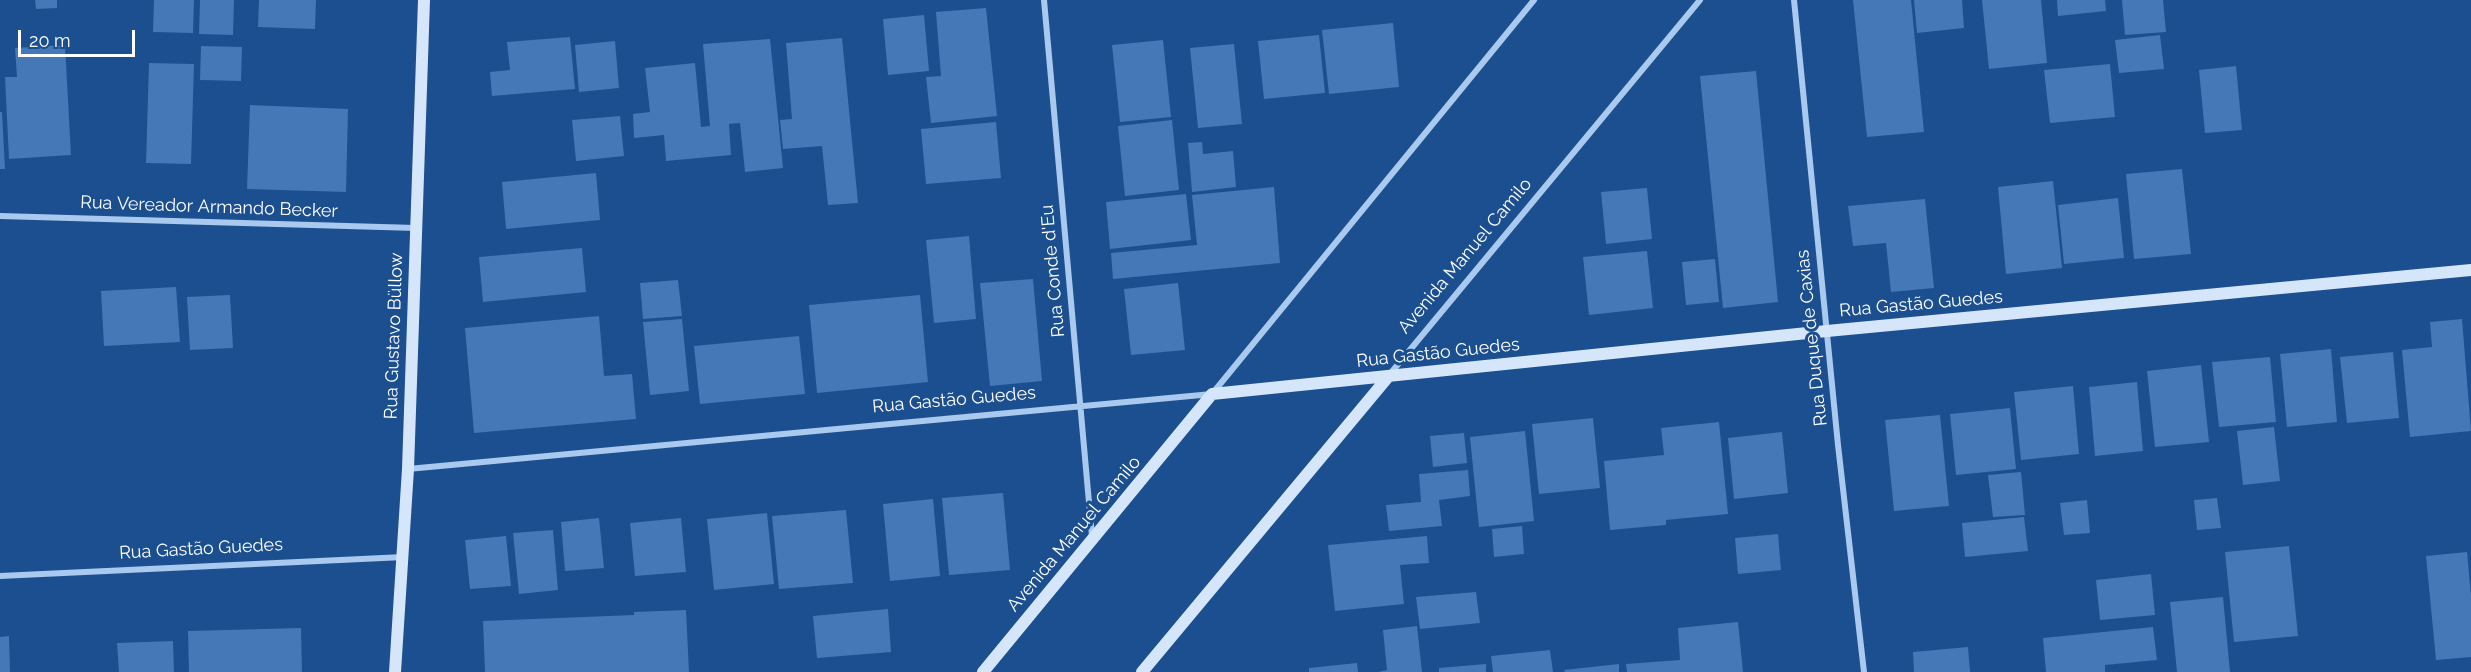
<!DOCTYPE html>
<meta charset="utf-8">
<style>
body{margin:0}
#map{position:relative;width:2471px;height:672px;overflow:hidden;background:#1b4f8f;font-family:Raleway,sans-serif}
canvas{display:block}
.scale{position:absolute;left:18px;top:30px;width:117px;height:27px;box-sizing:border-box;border:3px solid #fff;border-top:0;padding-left:8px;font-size:18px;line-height:21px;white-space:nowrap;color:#fff;-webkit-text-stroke:4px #1b4f8f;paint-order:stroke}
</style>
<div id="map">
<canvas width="2471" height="672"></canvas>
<div class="scale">20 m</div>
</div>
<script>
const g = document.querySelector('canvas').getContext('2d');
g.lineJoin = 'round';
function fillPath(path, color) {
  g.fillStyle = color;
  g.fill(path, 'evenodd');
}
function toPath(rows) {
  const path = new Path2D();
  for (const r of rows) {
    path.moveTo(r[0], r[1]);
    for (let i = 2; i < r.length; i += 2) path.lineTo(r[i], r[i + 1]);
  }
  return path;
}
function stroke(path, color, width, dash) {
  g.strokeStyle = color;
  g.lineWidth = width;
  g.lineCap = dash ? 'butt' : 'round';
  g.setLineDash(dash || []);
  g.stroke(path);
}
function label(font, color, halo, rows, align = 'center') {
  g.font = font + ' Raleway,sans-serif';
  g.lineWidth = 6;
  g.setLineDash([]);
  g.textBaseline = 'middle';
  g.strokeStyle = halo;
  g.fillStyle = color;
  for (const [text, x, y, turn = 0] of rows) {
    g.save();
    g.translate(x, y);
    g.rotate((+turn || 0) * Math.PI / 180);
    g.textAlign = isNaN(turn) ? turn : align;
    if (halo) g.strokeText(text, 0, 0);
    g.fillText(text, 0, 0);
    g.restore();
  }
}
fillPath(toPath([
 [35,0,57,0,57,8,36,9],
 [154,0,194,0,193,33,153,32],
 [200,0,234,0,233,35,199,34],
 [259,0,316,0,315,29,258,27],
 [1853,0,1911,0,1924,132,1867,137],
 [1914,0,1962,0,1964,28,1917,33],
 [1982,0,2041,0,2047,63,1989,69],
 [2057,0,2105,0,2106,11,2058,16],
 [2122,0,2163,0,2166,32,2125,35],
 [986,8,997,116,931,123,926,77,941,76,936,12],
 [924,15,929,71,888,75,883,19],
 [1393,23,1399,87,1329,94,1322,30],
 [1319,35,1325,93,1264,99,1258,41],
 [2160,35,2164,69,2119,73,2115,40],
 [570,37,575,89,492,96,490,72,510,70,507,42],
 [842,38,858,203,828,205,822,146,783,149,780,120,792,119,786,43],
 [770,39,783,168,745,172,740,123,729,124,731,155,666,161,664,135,634,138,633,114,650,112,645,68,695,63,701,127,710,126,703,44],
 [1163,40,1171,117,1120,122,1112,45],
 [615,41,619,88,579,92,575,45],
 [1234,44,1242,124,1198,128,1190,48],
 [65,45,71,155,9,159,5,77,17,77,15,48],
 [201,46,242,47,241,81,200,80],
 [149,63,194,64,191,164,146,163],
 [2110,64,2115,117,2050,123,2044,70],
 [2236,66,2242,130,2205,133,2199,70],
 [1756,71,1778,302,1723,308,1700,76],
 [250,105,348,109,346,192,247,189],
 [0,112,2,112,5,169,0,169],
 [620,116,624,156,576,161,572,120],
 [1172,120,1179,190,1125,196,1118,126],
 [996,122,1001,178,926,184,921,129],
 [1202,142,1203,154,1233,151,1236,187,1192,192,1188,143],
 [2182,169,2191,254,2134,259,2126,174],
 [596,173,600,220,506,229,502,182],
 [2053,181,2062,268,2006,274,1998,187],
 [1274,187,1280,263,1113,279,1111,253,1197,245,1192,195],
 [1647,188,1652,239,1606,244,1601,192],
 [1186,194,1191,240,1110,249,1106,202],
 [2118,198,2124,258,2064,264,2058,205],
 [1925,199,1934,288,1891,292,1886,243,1853,246,1848,206],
 [969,236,976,319,934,323,926,240],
 [582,248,586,292,483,302,479,257],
 [1647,251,1653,308,1589,315,1583,257],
 [1715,259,1719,302,1686,305,1682,262],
 [1033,279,1042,381,990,386,980,283],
 [678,280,682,316,643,319,640,283],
 [1178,283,1185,350,1131,355,1124,289],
 [176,287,180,342,104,346,101,291],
 [230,295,233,348,190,350,187,297],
 [920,295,928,382,817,393,809,305],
 [599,316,604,376,632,374,636,419,474,433,465,328],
 [682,319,689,391,650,395,643,322],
 [2462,319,2471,431,2410,437,2402,350,2432,347,2430,322],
 [799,336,805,394,700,404,694,346],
 [2331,349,2337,422,2287,427,2280,354],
 [2393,352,2399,418,2347,423,2340,357],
 [2270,357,2276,422,2219,427,2212,362],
 [2201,365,2209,442,2155,447,2147,371],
 [2137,382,2143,451,2095,456,2089,387],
 [2073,386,2079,454,2021,460,2014,392],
 [2010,408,2016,469,1956,475,1950,414],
 [1940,415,1949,506,1894,511,1885,420],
 [1593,418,1600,488,1539,494,1532,424],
 [1719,422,1728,514,1666,520,1666,525,1610,530,1604,461,1664,455,1661,428],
 [2274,427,2280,481,2243,485,2237,431],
 [1525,431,1534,521,1479,527,1470,437],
 [1782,432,1788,493,1734,499,1728,438],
 [1464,433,1467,463,1433,467,1430,436],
 [1468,470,1470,496,1439,500,1442,526,1389,531,1386,505,1421,502,1419,474],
 [2021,472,2025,515,1993,517,1988,475],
 [1003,493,1010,570,949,575,942,498],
 [2217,498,2221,528,2197,530,2194,500],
 [933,499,940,576,890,581,883,504],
 [2087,500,2090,533,2064,535,2060,503],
 [846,510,853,583,779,589,772,516],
 [767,513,774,584,714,590,707,519],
 [2024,517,2028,551,1965,557,1962,523],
 [599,518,604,568,565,571,561,522],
 [681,518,686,572,635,576,630,523],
 [1522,526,1524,554,1494,557,1492,529],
 [553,530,558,590,519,594,513,533],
 [1778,534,1781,570,1738,574,1735,538],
 [506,536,511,586,470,589,465,540],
 [1427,536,1429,563,1400,565,1404,604,1335,611,1328,545],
 [2289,546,2298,636,2234,642,2225,552],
 [2467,552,2471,596,2471,657,2436,660,2426,556],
 [2151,574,2155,615,2100,620,2096,580],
 [1476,592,1480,623,1420,629,1416,597],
 [2223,597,2230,672,2177,672,2170,602],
 [888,609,891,652,817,658,813,616],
 [686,610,689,672,485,672,483,621,634,615,634,612],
 [1738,622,1743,672,1627,672,1626,664,1680,660,1678,628],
 [1417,626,1422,672,1378,672,1387,670,1383,630],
 [2153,627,2157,660,2105,665,2105,672,2046,672,2043,638],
 [301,628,302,672,189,672,188,631],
 [9,636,10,672,0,672,0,637],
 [173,641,174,672,119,672,117,643],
 [1968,647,1970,672,1914,672,1913,652],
 [1550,650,1553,672,1493,672,1491,656],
 [1357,663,1358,672,1309,672,1309,668],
 [1486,664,1486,672,1439,672,1439,668],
 [1619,664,1619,672,1565,672,1564,670]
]), '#4478b7');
stroke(toPath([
 [1044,0,1092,536],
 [1794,0,1838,445,1864,672],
 [0,216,416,228],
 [1390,374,1700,0],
 [408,469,1212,394,1534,0],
 [0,576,404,557]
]), '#a9c9ee', 6);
stroke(toPath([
 [395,672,408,469,424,0],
 [983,672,1212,394,1827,331,2471,270],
 [1142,672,1388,377]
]), '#d6e6fa', 12);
label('18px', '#fff', '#1b4f8f', [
 ["Rua Vereador Armando Becker",209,207,2],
 ["Avenida Manuel Camilo",1465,256,-50],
 ["Rua Conde d'Eu",1053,271,-95],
 ["Rua Gastão Guedes",1921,304,-5],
 ["Rua Gustavo Büllow",394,336,-88],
 ["Rua Duque de Caxias",1812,338,-96],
 ["Rua Gastão Guedes",1438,353,-6],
 ["Rua Gastão Guedes",954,400,-5],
 ["Avenida Manuel Camilo",1074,534,-50],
 ["Rua Gastão Guedes",201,549,-3]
]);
</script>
